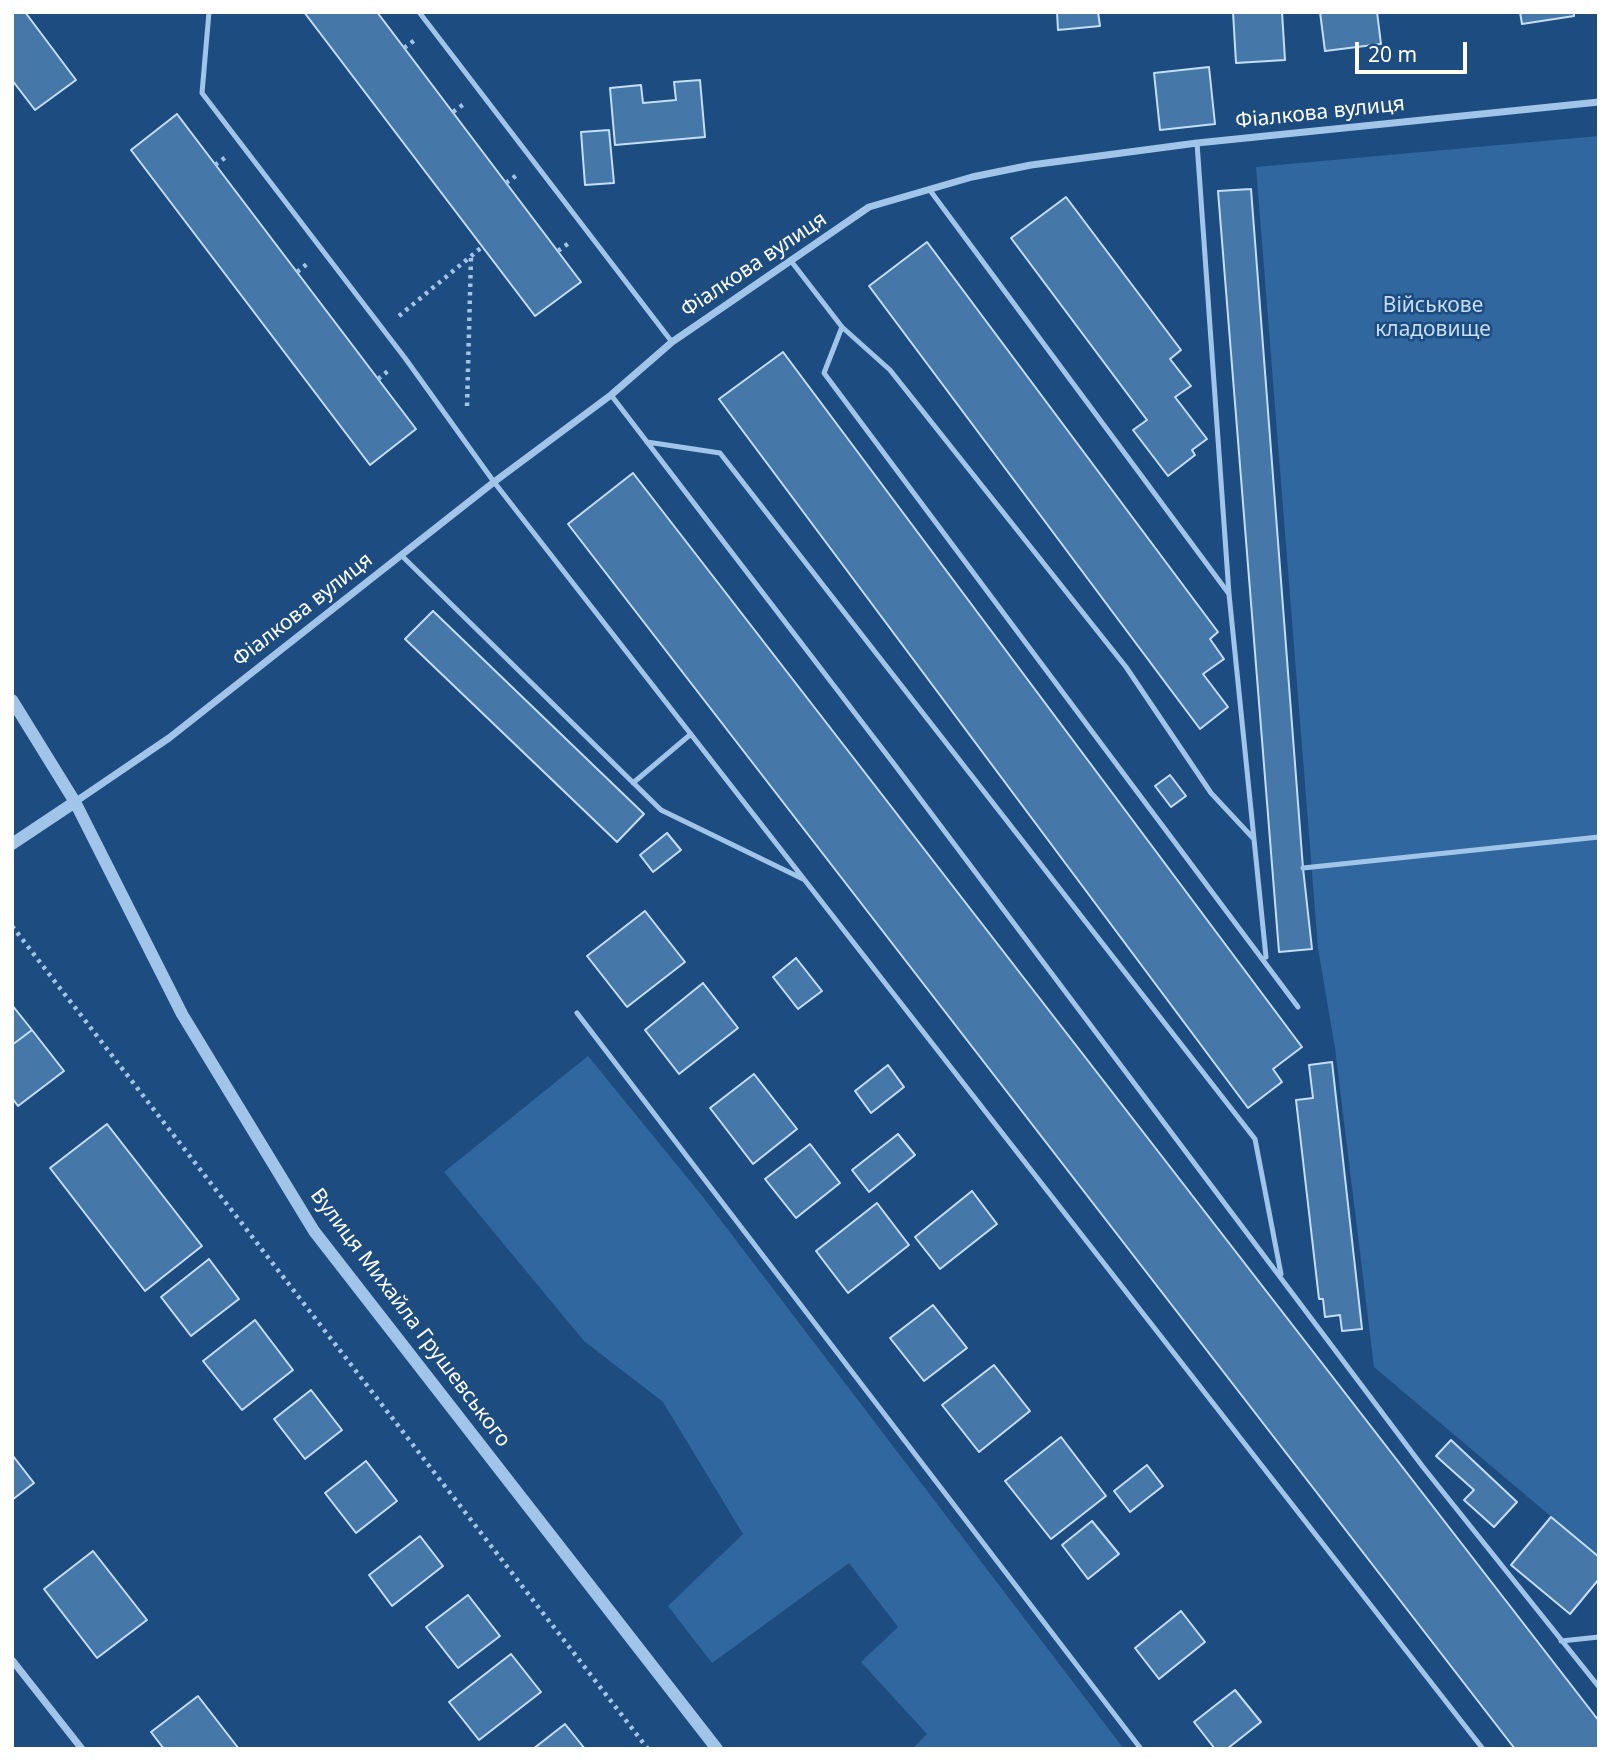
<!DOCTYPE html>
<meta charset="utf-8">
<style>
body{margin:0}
#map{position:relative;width:1611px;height:1761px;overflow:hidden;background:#1d4d80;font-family:"Noto Sans",sans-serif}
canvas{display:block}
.frame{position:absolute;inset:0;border:14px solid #fff;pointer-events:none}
.scale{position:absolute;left:1355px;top:42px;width:112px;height:32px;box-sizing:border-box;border:4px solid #fff;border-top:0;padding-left:9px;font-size:21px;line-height:24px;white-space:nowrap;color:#fff;-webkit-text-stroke:5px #1d4d80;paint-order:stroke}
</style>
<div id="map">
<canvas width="1611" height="1761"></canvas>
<div class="frame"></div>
<div class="scale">20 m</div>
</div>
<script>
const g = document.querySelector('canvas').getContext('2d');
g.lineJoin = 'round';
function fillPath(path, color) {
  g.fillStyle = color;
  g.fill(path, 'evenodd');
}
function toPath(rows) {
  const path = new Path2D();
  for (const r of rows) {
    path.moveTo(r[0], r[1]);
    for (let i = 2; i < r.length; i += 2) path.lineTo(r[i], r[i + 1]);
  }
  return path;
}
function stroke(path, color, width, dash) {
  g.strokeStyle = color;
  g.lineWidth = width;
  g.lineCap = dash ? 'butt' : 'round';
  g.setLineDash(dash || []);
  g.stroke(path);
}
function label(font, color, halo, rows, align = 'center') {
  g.font = font + ' "Noto Sans",sans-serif';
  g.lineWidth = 5;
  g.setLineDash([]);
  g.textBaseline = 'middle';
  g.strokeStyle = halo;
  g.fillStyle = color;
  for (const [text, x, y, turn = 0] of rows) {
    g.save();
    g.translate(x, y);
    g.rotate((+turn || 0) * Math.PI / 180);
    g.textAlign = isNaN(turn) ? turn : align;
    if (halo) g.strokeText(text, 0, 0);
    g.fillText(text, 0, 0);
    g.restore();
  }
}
fillPath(toPath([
 [1599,136,1599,1557,1374,1367,1335,1048,1318,948,1256,167],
 [588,1056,703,1197,1124,1749,912,1749,927,1734,861,1662,898,1627,849,1563,712,1663,668,1606,743,1534,663,1402,584,1341,444,1172]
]), '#30679e');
const building = toPath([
 [12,12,25,12,76,80,35,110,12,80,12,12],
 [304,12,377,12,581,282,535,316,304,12],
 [1057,12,1098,12,1100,26,1058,30,1057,12],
 [1233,12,1282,12,1285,60,1236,63,1233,12],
 [1320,12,1377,12,1381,44,1325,51,1320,12],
 [1520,12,1574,12,1574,16,1522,24,1520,12],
 [1209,67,1215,124,1160,130,1154,73,1209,67],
 [700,80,705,137,615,145,610,88,641,85,643,103,676,100,674,82,700,80],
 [177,114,416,429,370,465,131,150,177,114],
 [609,130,614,183,585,185,581,132,609,130],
 [1251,189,1303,868,1312,949,1279,952,1218,191,1251,189],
 [1066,197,1181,350,1170,359,1191,386,1175,397,1207,439,1192,450,1195,455,1168,476,1133,430,1147,420,1011,238,1066,197],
 [927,242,1218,632,1210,639,1224,659,1203,674,1228,707,1200,729,869,286,927,242],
 [783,352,1302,1047,1273,1069,1282,1082,1248,1108,719,399,783,352],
 [633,473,1599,1721,1599,1749,1515,1749,568,524,633,473],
 [433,611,644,814,617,842,405,639,433,611],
 [1170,775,1186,796,1171,807,1155,786,1170,775],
 [667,833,681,850,653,872,640,855,667,833],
 [645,911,685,962,627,1007,587,956,645,911],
 [796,958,822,991,798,1009,773,977,796,958],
 [703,983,738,1028,679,1074,645,1030,703,983],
 [12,1005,32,1030,12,1045,12,1005],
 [32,1030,64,1071,18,1106,12,1098,12,1045,32,1030],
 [1332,1062,1362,1329,1342,1331,1340,1315,1325,1317,1323,1299,1319,1299,1296,1100,1313,1098,1309,1065,1332,1062],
 [888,1065,904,1087,871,1113,855,1091,888,1065],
 [754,1074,797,1129,753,1164,710,1108,754,1074],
 [107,1124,202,1246,145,1291,50,1168,107,1124],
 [898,1134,915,1155,869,1192,852,1170,898,1134],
 [810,1144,840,1183,796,1218,765,1179,810,1144],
 [972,1191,997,1224,940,1269,915,1237,972,1191],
 [877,1203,909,1245,848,1293,816,1251,877,1203],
 [209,1259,239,1299,191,1336,161,1297,209,1259],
 [933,1305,967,1348,924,1381,890,1338,933,1305],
 [255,1320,293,1370,242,1410,203,1361,255,1320],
 [994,1365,1030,1411,979,1452,942,1405,994,1365],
 [311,1390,342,1430,305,1459,274,1419,311,1390],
 [1061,1437,1106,1496,1051,1539,1005,1481,1061,1437],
 [1451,1440,1517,1502,1494,1527,1464,1500,1474,1490,1436,1456,1451,1440],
 [13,1456,34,1483,12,1500,12,1457,13,1456],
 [366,1461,397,1501,356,1533,325,1493,366,1461],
 [1147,1465,1163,1486,1130,1512,1114,1491,1147,1465],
 [1551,1517,1599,1557,1599,1579,1570,1614,1511,1565,1551,1517],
 [1092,1521,1119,1554,1088,1579,1062,1545,1092,1521],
 [420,1536,443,1566,392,1606,369,1575,420,1536],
 [93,1551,147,1620,97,1658,44,1589,93,1551],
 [468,1595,500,1636,458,1668,426,1627,468,1595],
 [1181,1611,1205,1642,1159,1679,1135,1648,1181,1611],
 [511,1654,541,1692,479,1740,449,1702,511,1654],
 [1235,1690,1261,1722,1227,1749,1215,1749,1194,1722,1235,1690],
 [198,1696,239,1749,164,1749,151,1732,198,1696],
 [565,1724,585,1749,533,1749,565,1724]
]);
fillPath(building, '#4577a9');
stroke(building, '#c5def7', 2);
stroke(toPath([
 [404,48,415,40],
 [453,112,464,104],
 [215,165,226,157],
 [506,183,517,175],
 [558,251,569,243],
 [297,272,307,264],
 [399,316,482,247],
 [378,379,388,371],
 [467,406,471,257],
 [12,926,648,1749]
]), '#a1c5e9', 4.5, [3.5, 5]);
stroke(toPath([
 [209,12,202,93,405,358,494,482,1483,1749],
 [419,12,672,342],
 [1197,143,1229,594,1266,957],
 [929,189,1229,594],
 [791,261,842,327,824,373,1298,1007],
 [842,327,890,370,1126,667,1211,793,1253,838],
 [611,395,894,764,1423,1467,1599,1687],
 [647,442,720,453,1255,1139,1281,1274],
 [401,555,661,810,803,879],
 [633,783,691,734],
 [1303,868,1599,837],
 [577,1013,1141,1749],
 [1561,1641,1599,1637]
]), '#a1c5e9', 5);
stroke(toPath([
 [75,802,169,738,494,482,611,395,672,342,869,207,972,177,1031,165,1197,143,1599,102],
 [12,1660,82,1749]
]), '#a1c5e9', 7);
stroke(toPath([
 [12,700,75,802,182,1014,314,1231,717,1749],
 [12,844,75,802]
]), '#a1c5e9', 12);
label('21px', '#fff', '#1d4d80', [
 ["Фіалкова вулиця",1320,113,-6],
 ["Фіалкова вулиця",754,265,-34],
 ["Фіалкова вулиця",303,610,-38],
 ["Вулиця Михайла Грушевського",410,1318,53]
]);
label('21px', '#c5def7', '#1d4d80', [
 ["Військове",1433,306],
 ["кладовище",1433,330]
]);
</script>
